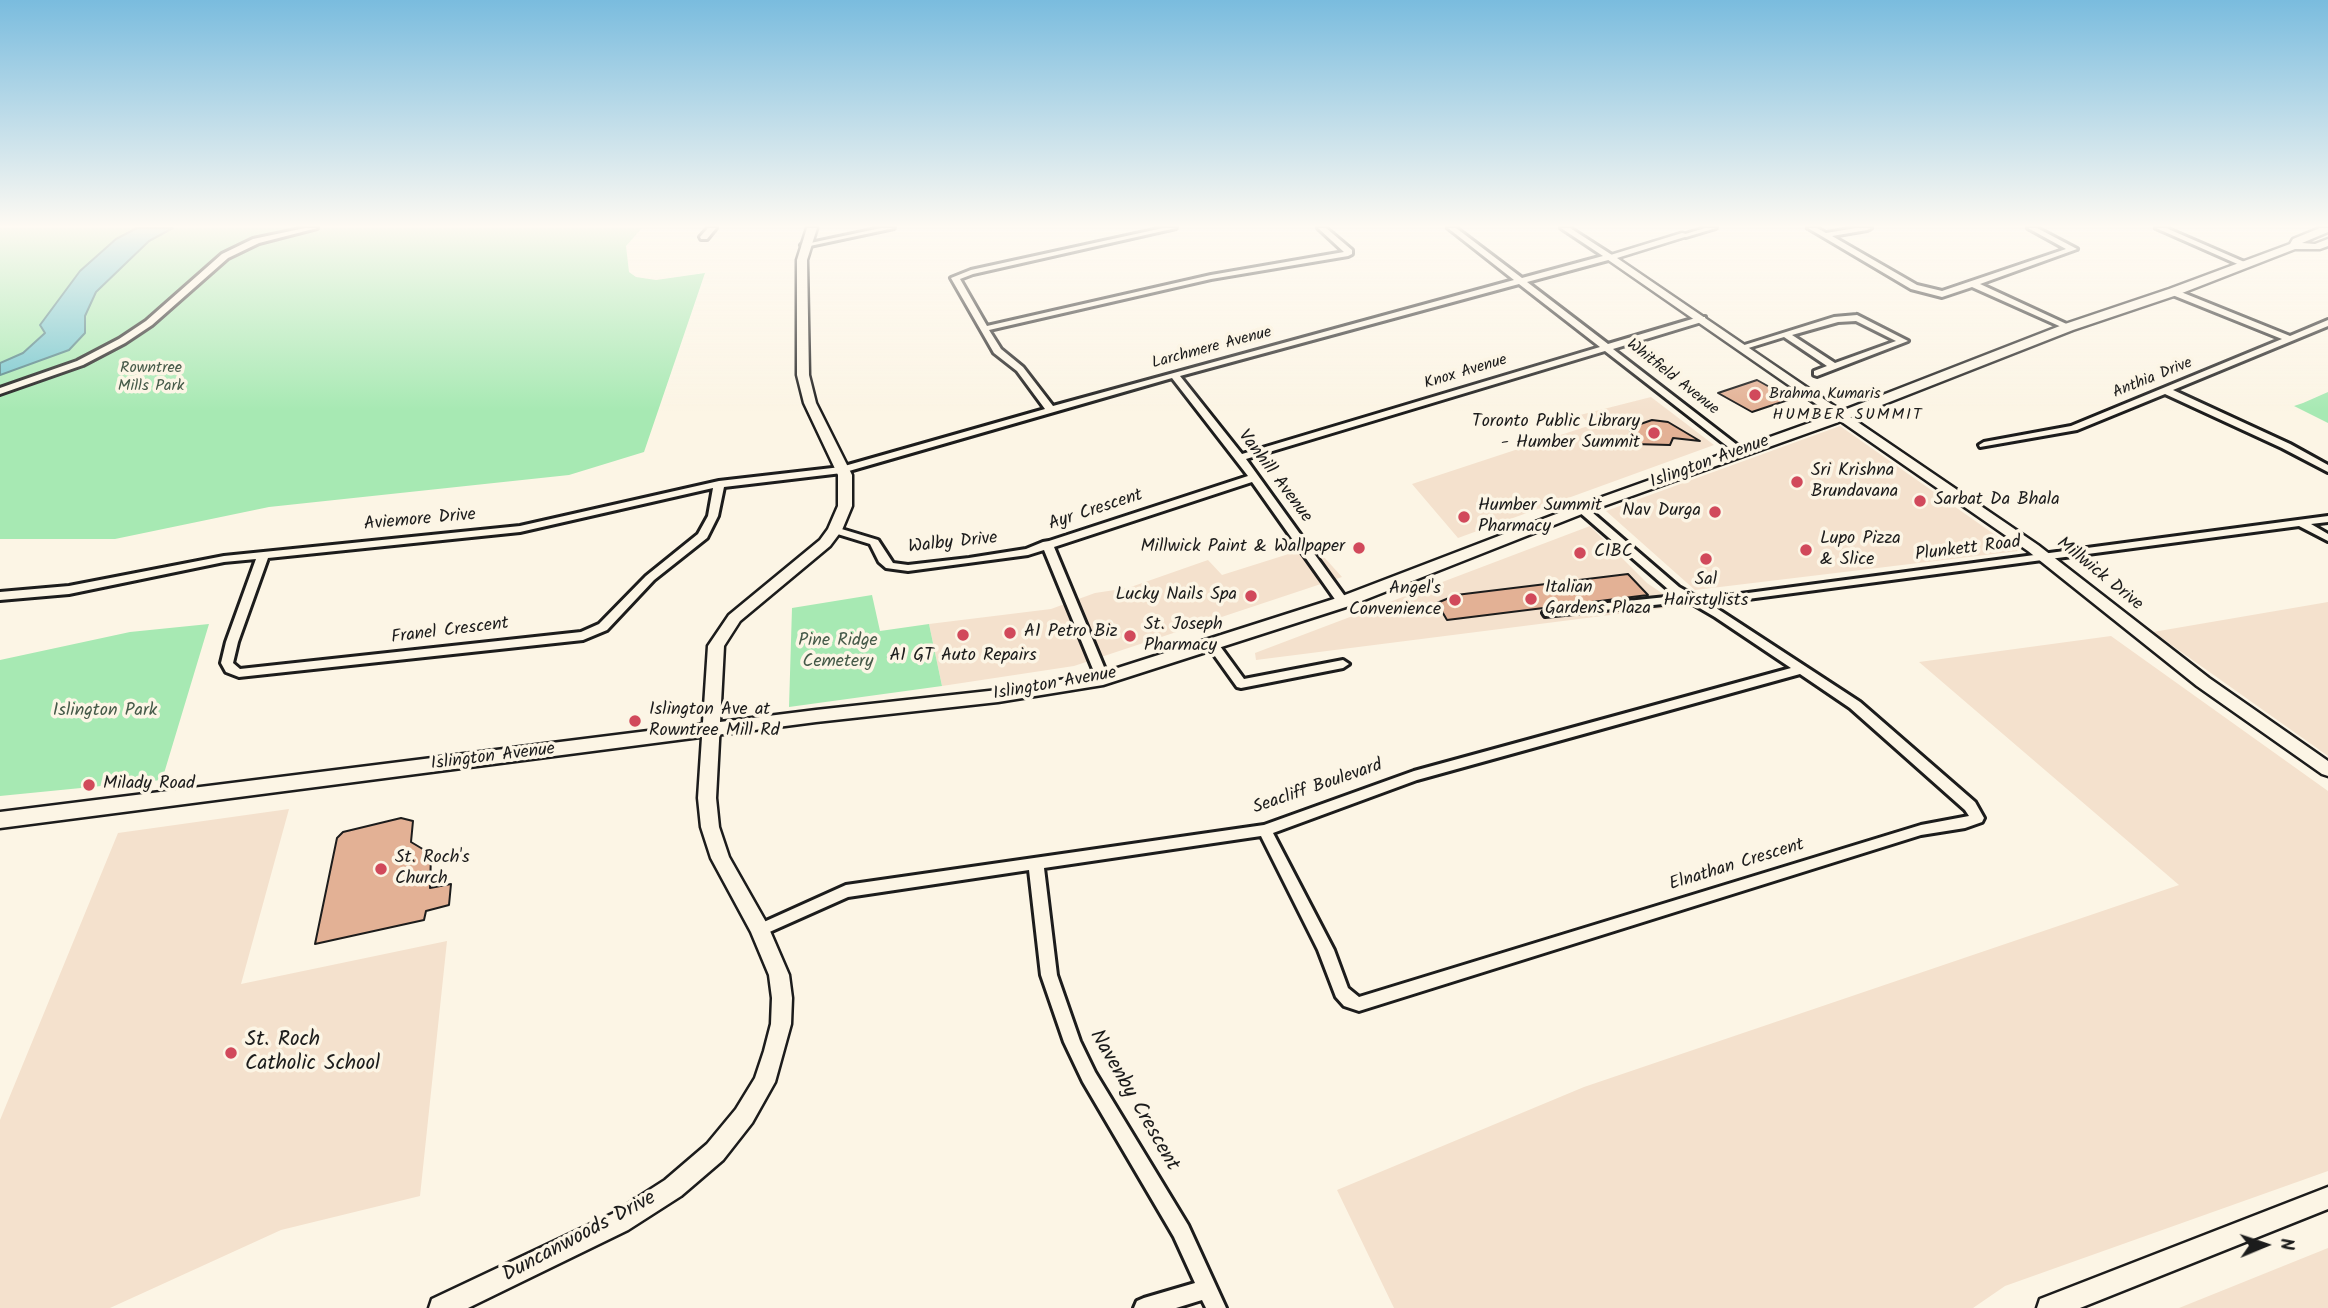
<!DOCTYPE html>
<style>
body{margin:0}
#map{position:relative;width:2328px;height:1308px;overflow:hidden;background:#fcf5e5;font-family:Kalam,sans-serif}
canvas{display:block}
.north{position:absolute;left:2230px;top:1210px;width:70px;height:70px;-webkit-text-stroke:5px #fcf5e5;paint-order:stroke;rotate:88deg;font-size:19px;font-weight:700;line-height:28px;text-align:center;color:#1c1c1c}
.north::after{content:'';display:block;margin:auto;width:24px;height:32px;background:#1c1c1c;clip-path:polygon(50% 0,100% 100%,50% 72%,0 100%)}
</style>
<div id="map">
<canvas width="2328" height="1308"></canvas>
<div class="north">N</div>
</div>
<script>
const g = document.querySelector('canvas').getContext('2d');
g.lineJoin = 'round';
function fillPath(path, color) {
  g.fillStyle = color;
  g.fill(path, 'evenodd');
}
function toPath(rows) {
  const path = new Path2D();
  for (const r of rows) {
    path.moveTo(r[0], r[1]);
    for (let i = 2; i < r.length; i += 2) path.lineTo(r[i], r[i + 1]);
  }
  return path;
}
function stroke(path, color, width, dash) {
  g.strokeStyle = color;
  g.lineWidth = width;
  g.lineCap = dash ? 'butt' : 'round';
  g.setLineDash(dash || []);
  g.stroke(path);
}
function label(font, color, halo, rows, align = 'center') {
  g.font = font + ' Kalam,sans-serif';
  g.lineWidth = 7;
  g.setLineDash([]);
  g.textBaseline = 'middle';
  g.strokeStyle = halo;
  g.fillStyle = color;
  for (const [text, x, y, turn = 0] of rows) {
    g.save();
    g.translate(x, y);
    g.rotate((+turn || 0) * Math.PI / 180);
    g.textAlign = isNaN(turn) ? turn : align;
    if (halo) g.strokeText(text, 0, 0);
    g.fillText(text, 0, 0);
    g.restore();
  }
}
fillPath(toPath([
 [1651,397,1714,445,1458,538,1412,484,1591,425,1580,415],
 [1840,426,2018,551,1695,590,1606,511],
 [1590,526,1647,583,1681,606,1256,660,1255,653],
 [1314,546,1342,577,1074,666,942,686,929,624,1051,609,1095,593,1128,588,1208,560,1222,575],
 [2328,602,2328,756,2153,632],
 [2111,636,2328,791,2328,1171,2005,1286,1973,1308,1394,1308,1337,1190,1584,1087,2179,885,1919,662],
 [289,809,241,984,447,941,420,1196,281,1230,110,1308,0,1308,0,1120,118,833],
 [2328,1248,2328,1308,2179,1308]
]), '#f4e1cd');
fillPath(toPath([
 [0,228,642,228,626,246,629,272,636,277,656,280,705,273,644,452,569,475,269,507,115,539,0,539],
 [2328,392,2328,423,2294,406,2303,403],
 [872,595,880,631,929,624,942,686,789,707,792,608],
 [209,624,162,780,0,796,0,660,130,632]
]), '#a7e9b3');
const water = toPath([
 [137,228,173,228,149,241,96,292,85,316,85,333,69,350,0,375,0,363,23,353,45,333,40,325,80,271,116,239,137,228]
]);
fillPath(water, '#76c7ce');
stroke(water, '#528387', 2);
const building = toPath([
 [1757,380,1791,399,1752,412,1718,393,1757,380],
 [1652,420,1668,422,1700,441,1673,438,1670,445,1634,444,1629,428,1652,420],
 [1628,574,1648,595,1447,620,1437,603,1456,595,1628,574],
 [401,818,413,821,411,842,431,854,430,888,451,884,449,905,426,911,424,920,315,944,337,838,343,832,401,818]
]);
fillPath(building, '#e3b195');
stroke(building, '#1c1c1c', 2);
const minor = toPath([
 [305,228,317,228,259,243,228,258,152,325,125,343,83,365,0,394,0,388,77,361,119,339,146,321,222,254,253,239,305,228],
 [708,228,716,228,707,239,701,239,700,237,708,228],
 [881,228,894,228,805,247,801,245,881,228],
 [1163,228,1176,228,973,274,960,279,987,326,1211,275,1344,252,1318,228,1326,228,1352,250,1352,254,1348,256,1211,279,989,330,1001,349,1023,367,1053,406,1514,280,1448,228,1456,228,1522,278,1603,256,1561,228,1570,228,1612,255,1612,259,1527,282,1608,344,1699,317,1705,317,1705,321,1613,349,1745,451,1744,453,1736,453,1605,351,1246,459,1349,602,1343,606,1339,605,1252,482,1054,547,1109,679,1103,683,1097,679,1044,550,1028,555,908,571,886,568,879,562,870,544,831,532,830,530,835,527,878,540,893,563,908,565,969,558,1026,549,1043,542,1049,541,1248,476,1172,378,842,473,724,487,718,516,707,538,654,580,607,630,583,640,239,677,226,672,221,663,226,642,256,559,224,562,69,594,0,600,0,592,69,586,224,556,520,526,719,481,841,467,1045,409,1017,371,994,353,951,278,971,270,1163,228],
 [1519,284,1600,347,1242,454,1180,376,1519,284],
 [713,488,708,516,698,534,646,576,599,624,581,632,240,669,233,663,238,642,268,558,520,532,713,488],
 [1705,228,1716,228,1686,237,1682,235,1705,228],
 [1808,228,1817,228,1826,233,1856,228,1871,228,1867,230,1832,236,1917,285,1942,291,2066,249,2028,228,2037,228,2077,249,1980,284,2073,327,2066,329,1972,287,1942,297,1911,289,1808,228],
 [2156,228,2166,228,2249,264,2242,266,2156,228],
 [2170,290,2176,290,2290,336,2328,320,2328,326,2173,390,2290,444,2328,465,2328,472,2282,448,2165,394,2077,430,1980,447,1979,445,1984,442,2071,426,2282,339,2170,294,2170,290],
 [1857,315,1908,341,1817,376,1814,375,1814,371,1827,366,1784,337,1742,350,1738,347,1834,317,1857,315],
 [1856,321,1896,341,1835,363,1792,335,1838,322,1856,321],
 [1582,506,1586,507,1679,587,1695,596,1718,597,2328,516,2328,522,2311,524,2328,534,2328,541,2299,526,1710,604,1860,702,1975,802,1984,818,1982,822,1965,828,1921,835,1359,1011,1344,1006,1336,997,1318,950,1261,836,1044,868,1057,975,1080,1041,1095,1072,1188,1225,1226,1308,1206,1308,1202,1300,1176,1308,1134,1308,1137,1301,1144,1298,1195,1283,1174,1237,1083,1082,1064,1042,1041,975,1029,870,848,897,765,934,760,936,755,934,752,930,755,926,846,885,1264,825,1414,771,1791,668,1715,617,1691,603,1673,603,1545,616,1543,613,1545,610,1549,609,1676,596,1578,511,1577,509,1578,507,1582,506],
 [1800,674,1850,708,1965,810,1969,816,1921,825,1359,997,1348,988,1334,950,1273,833,1417,780,1800,674],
 [1213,641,1217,642,1244,679,1343,660,1349,664,1343,668,1241,688,1237,687,1207,645,1213,641]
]);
const tertiary = toPath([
 [807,228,817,228,807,260,809,375,816,403,852,475,852,506,842,530,830,546,740,621,724,646,716,798,719,827,729,857,767,924,789,975,792,998,791,1024,775,1082,752,1123,723,1160,681,1196,628,1230,468,1308,429,1308,432,1299,612,1214,665,1180,707,1144,736,1109,755,1078,764,1051,771,1024,772,998,769,975,751,932,711,858,701,827,698,798,708,646,729,615,820,540,828,529,838,506,838,475,804,403,797,375,797,260,807,228],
 [1682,233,1691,235,1617,258,2038,545,2209,678,2328,761,2328,776,2322,774,2197,686,2028,551,1604,257,1682,233],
 [2328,1187,2328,1209,2080,1308,2037,1308,2040,1299,2328,1187]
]);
const secondary = toPath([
 [2320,228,2328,228,2328,232,2302,243,2315,244,2328,239,2328,246,2320,249,2295,249,2177,295,2073,330,1836,423,1587,512,1349,606,1103,685,998,702,816,722,0,828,0,812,816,710,998,690,1102,673,1337,598,1577,506,1826,417,2065,324,2169,289,2290,244,2293,239,2320,228]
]);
stroke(minor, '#1c1c1c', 6);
stroke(tertiary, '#1c1c1c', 5);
stroke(secondary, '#1c1c1c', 5);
fillPath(minor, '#fcf5e5');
fillPath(tertiary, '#fcf5e5');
fillPath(secondary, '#fcf5e5');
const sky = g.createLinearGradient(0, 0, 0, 411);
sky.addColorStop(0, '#7abcde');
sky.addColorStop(0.55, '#fefaf3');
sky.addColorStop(1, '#fefaf300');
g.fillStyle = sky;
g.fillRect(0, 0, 2328, 411);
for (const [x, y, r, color] of [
 [1755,395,7,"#d1495b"],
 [1654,433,7,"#d1495b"],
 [1797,482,7,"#d1495b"],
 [1920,501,7,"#d1495b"],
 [1715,512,7,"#d1495b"],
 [1464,517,7,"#d1495b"],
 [1359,548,7,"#d1495b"],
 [1806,550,7,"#d1495b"],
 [1580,553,7,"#d1495b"],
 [1706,559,7,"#d1495b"],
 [1251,596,7,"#d1495b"],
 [1531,599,7,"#d1495b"],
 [1455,600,7,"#d1495b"],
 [1010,633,7,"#d1495b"],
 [963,635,7,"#d1495b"],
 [1130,636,7,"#d1495b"],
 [635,721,7,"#d1495b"],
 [89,785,7,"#d1495b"],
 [381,869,7,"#d1495b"],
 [231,1053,7,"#d1495b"]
]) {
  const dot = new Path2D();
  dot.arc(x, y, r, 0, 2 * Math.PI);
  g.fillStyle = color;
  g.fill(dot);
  stroke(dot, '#fcf5e5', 2.5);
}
label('16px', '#1c1c1c', '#fcf5e5', [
 ["Larchmere Avenue",1212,349,-15],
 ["Knox Avenue",1466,373,-17],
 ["Whitfield Avenue",1672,378,38],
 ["Anthia Drive",2153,379,-22]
]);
label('16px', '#465a49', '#fcf5e5', [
 ["Rowntree",151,369],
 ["Mills Park",151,387]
]);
label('16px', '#1c1c1c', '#fcf5e5', [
 ["Brahma Kumaris",1769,395]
], 'left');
g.letterSpacing = '2px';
label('16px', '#1c1c1c', '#fcf5e5', [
 ["HUMBER SUMMIT",1848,416]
]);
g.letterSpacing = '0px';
label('18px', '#1c1c1c', '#fcf5e5', [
 ["Toronto Public Library",1640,423,"right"],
 ["- Humber Summit",1640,444,"right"],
 ["Sri Krishna",1811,472],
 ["Brundavana",1811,493],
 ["Sarbat Da Bhala",1934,501],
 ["Humber Summit",1478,507],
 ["Pharmacy",1478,528],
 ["Nav Durga",1701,512,"right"],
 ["Lupo Pizza",1820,540],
 ["& Slice",1820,561],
 ["Millwick Paint & Wallpaper",1345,548,"right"],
 ["CIBC",1594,553],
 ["Sal",1706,581,"center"],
 ["Hairstylists",1706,602,"center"],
 ["Italian",1545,589],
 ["Gardens Plaza",1545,610],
 ["Angel's",1441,590,"right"],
 ["Convenience",1441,611,"right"],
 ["Lucky Nails Spa",1237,596,"right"],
 ["St. Joseph",1144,626],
 ["Pharmacy",1144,647],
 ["A1 Petro Biz",1024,633],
 ["A1 GT Auto Repairs",963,657,"center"],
 ["Islington Ave at",649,711],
 ["Rowntree Mill Rd",649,732],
 ["Milady Road",103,785],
 ["St. Roch's",395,859],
 ["Church",395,880]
], 'left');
label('18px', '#1c1c1c', '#fcf5e5', [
 ["Islington Avenue",1710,463,-20],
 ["Vanhill Avenue",1274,477,53],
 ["Ayr Crescent",1096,511,-18],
 ["Aviemore Drive",420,521,-5],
 ["Walby Drive",953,544,-6],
 ["Plunkett Road",1968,550,-7],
 ["Millwick Drive",2099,575,39],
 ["Franel Crescent",450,632,-7],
 ["Islington Avenue",1055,685,-10],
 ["Islington Avenue",493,758,-7],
 ["Seacliff Boulevard",1318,788,-19],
 ["Elnathan Crescent",1737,866,-17]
]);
label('18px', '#465a49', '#fcf5e5', [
 ["Pine Ridge",838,642],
 ["Cemetery",838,663],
 ["Islington Park",105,712]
]);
label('21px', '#1c1c1c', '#fcf5e5', [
 ["St. Roch",245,1041],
 ["Catholic School",245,1065]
], 'left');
label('21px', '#1c1c1c', '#fcf5e5', [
 ["Navenby Crescent",1133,1101,60],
 ["Duncanwoods Drive",580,1238,-28]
]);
</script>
